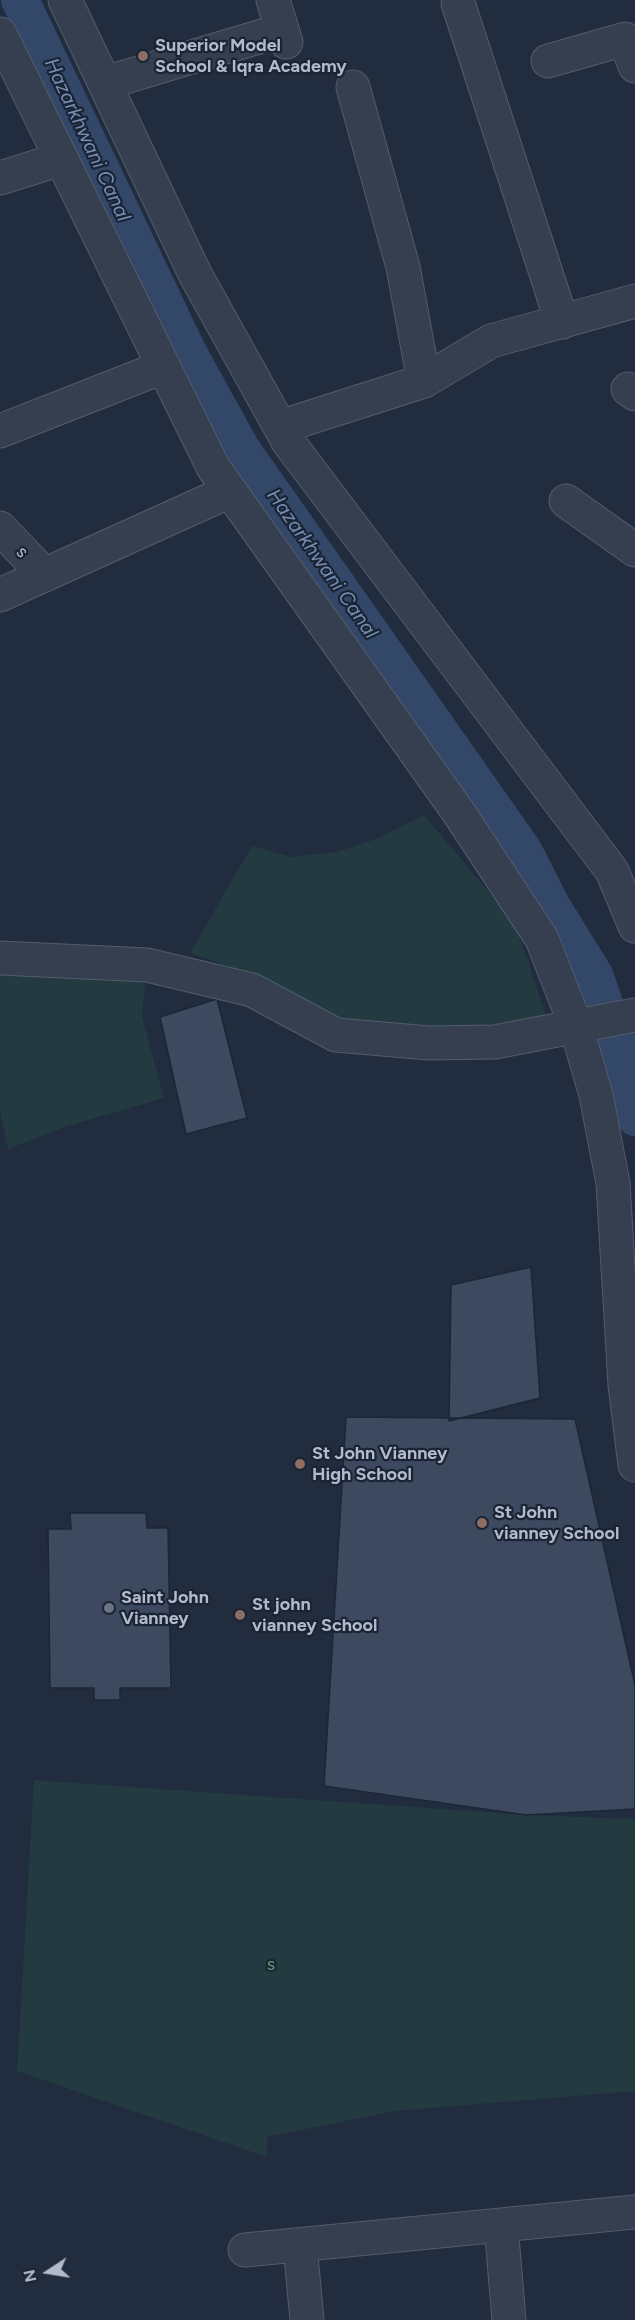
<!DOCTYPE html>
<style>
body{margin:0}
#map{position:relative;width:635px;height:2320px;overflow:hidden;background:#212c3f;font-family:Figtree,sans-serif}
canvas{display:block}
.north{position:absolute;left:18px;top:2242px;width:60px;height:60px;-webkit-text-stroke:4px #1a2434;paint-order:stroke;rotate:258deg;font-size:16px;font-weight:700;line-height:24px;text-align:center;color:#b1b9ca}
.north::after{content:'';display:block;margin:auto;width:21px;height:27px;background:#b1b9ca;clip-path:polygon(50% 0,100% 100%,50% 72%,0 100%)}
</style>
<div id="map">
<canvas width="635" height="2320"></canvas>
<div class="north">N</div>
</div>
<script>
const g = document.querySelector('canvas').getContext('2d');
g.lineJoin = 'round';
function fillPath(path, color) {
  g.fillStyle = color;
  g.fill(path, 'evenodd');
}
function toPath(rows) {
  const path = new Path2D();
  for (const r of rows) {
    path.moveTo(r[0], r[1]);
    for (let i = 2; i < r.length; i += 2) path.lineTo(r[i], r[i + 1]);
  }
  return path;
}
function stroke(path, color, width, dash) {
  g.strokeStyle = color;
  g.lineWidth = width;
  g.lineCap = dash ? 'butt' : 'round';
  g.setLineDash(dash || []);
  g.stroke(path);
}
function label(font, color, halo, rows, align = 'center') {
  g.font = font + ' Figtree,sans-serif';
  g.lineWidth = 4.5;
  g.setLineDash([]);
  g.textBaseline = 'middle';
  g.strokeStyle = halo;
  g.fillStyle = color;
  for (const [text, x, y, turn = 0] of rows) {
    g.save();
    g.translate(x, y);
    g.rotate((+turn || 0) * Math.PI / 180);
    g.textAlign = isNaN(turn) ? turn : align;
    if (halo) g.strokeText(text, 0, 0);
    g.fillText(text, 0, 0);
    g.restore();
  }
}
fillPath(toPath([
 [424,815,515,923,547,1019,498,1028,433,1029,340,1021,256,976,190,953,252,846,291,857,337,852,376,839],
 [0,967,145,983,142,1017,164,1098,64,1127,8,1149,0,1110],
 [34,1780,526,1815,635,1819,635,2091,394,2111,267,2137,267,2157,17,2071]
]), '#233b40');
stroke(toPath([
 [20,0,187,351,241,449,524,852,552,907,594,975,622,1056,635,1117]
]), '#334768', 38);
const building = toPath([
 [217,999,247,1118,186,1134,160,1017,217,999],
 [531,1267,540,1398,449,1421,451,1285,531,1267],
 [346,1417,575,1419,635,1685,635,1809,526,1815,324,1786,346,1417],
 [70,1513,146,1513,147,1528,168,1528,171,1688,120,1688,120,1700,94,1700,94,1688,50,1688,48,1529,71,1529,70,1513]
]);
fillPath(building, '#3c495f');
stroke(building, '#1c2636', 1.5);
const minor = toPath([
 [65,0,195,274,289,443,612,871,635,926],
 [273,0,286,42],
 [458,3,562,322],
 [0,34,213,467,459,813,542,939,576,1026,596,1095,613,1183,625,1385,635,1465],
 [548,61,625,39,635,66],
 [105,83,282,30],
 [353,87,403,267,424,381],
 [0,178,61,159],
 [628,389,635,394],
 [280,427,424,381,491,341,635,301],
 [0,431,163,367],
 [566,501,635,550],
 [0,528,45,575],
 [0,595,230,491],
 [0,958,147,965,252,990,336,1035,429,1043,495,1042,635,1015],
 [501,2225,509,2320],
 [300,2245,307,2320],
 [245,2250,635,2212]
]);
stroke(minor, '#535c6d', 35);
stroke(minor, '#353f4f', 33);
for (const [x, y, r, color] of [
 [143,56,6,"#8d6e63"],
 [300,1464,6,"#8d6e63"],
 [482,1523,6,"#8d6e63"],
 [109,1608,6,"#6b7280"],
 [240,1615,6,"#8d6e63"]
]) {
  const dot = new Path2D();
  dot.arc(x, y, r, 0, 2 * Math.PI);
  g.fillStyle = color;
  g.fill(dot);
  stroke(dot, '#1a2434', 2);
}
label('bold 18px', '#b1b9ca', '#1a2434', [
 ["Superior Model",155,46],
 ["School & Iqra Academy",155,67],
 ["St John Vianney",312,1454],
 ["High School",312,1475],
 ["St John",494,1513],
 ["vianney School",494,1534],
 ["Saint John",121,1598],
 ["Vianney",121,1619],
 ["St john",252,1605],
 ["vianney School",252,1626]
], 'left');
label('18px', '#b1b9ca', '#1a2434', [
 ["s",22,552,46]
]);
label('18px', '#659d75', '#1a2434', [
 ["s",271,1965]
]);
label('italic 20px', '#758eb5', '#1a2434', [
 ["Hazarkhwani Canal",87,140,65],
 ["Hazarkhwani Canal",322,564,55]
]);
</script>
